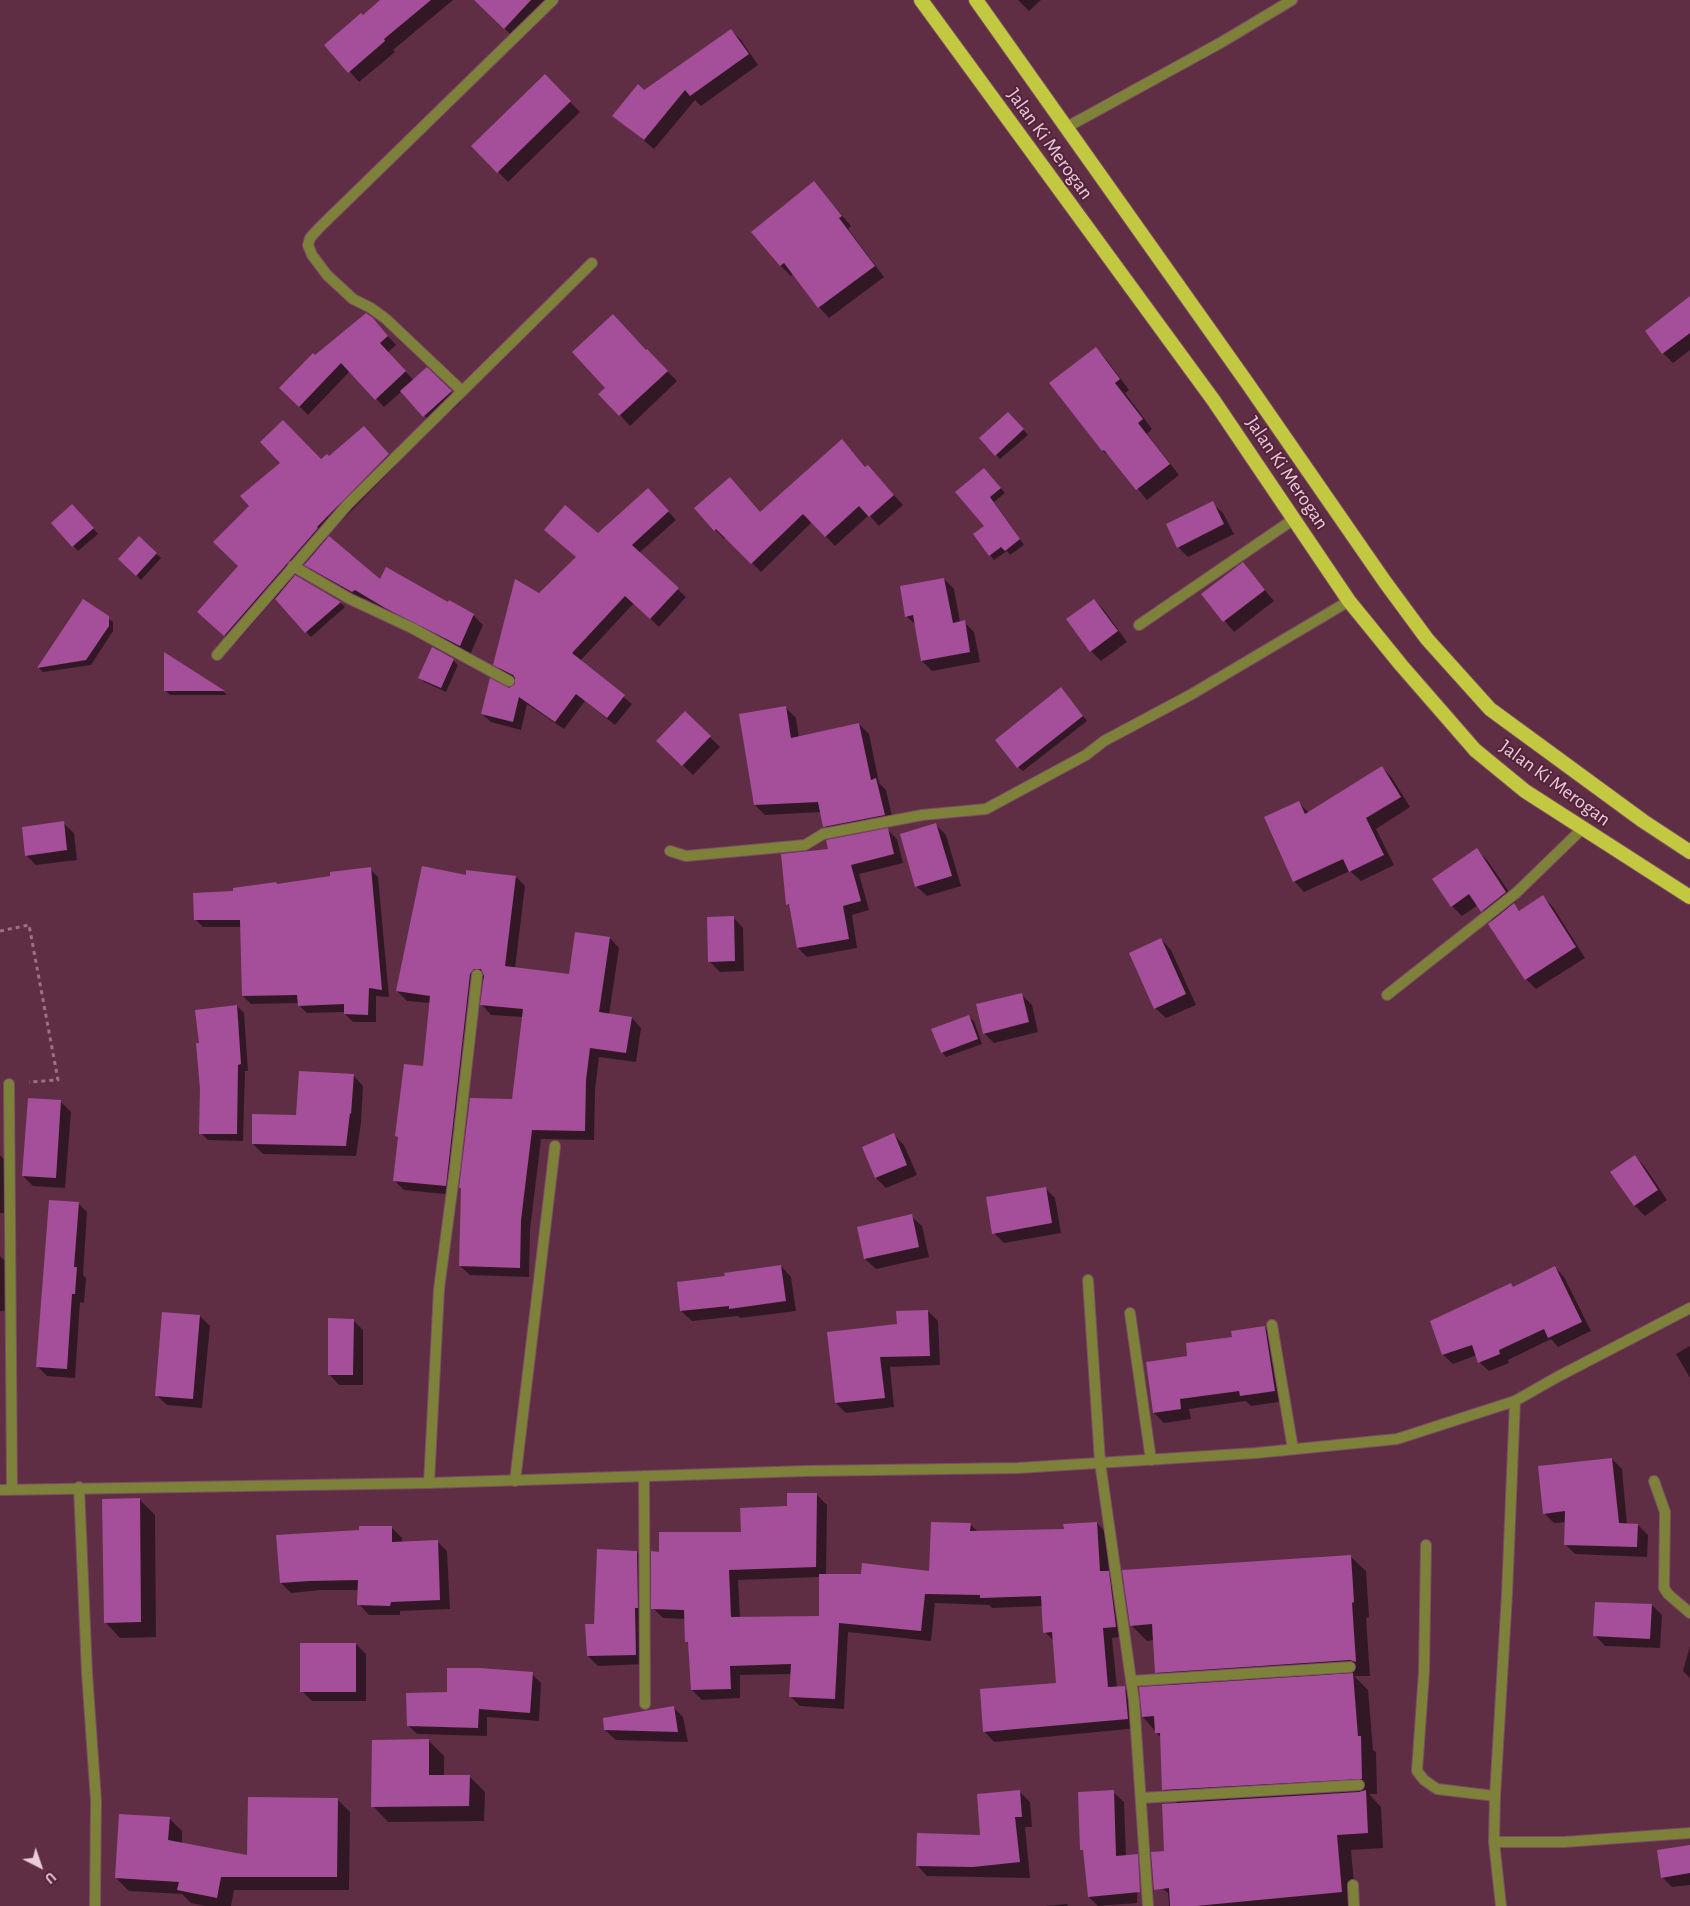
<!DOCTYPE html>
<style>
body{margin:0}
#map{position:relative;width:1690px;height:1906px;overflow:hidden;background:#5f2e45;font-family:"Alegreya Sans",sans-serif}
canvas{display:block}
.north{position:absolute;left:15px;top:1841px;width:50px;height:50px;-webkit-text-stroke:4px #53233a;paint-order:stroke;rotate:139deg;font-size:14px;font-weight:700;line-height:20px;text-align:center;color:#eacbd7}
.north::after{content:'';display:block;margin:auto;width:18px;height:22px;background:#eacbd7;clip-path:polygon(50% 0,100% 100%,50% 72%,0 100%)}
</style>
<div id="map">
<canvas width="1690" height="1906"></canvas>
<div class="north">U</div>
</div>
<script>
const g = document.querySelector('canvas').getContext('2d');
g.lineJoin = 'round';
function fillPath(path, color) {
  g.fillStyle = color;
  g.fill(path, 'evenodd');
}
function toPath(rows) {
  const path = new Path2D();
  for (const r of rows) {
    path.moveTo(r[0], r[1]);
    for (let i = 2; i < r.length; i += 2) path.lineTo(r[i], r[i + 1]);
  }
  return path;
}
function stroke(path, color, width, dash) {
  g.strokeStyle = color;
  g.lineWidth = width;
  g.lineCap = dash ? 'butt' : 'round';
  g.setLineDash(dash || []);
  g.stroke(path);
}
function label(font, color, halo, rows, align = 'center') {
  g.font = font + ' "Alegreya Sans",sans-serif';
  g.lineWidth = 4;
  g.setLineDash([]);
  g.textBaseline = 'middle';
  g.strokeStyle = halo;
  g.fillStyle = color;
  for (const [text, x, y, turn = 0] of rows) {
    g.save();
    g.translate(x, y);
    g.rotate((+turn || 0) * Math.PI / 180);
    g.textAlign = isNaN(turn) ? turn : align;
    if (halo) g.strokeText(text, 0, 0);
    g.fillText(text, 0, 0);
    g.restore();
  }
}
fillPath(toPath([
 [382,0,453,0,393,50,395,52,359,82,326,45],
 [482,0,554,0,513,37,479,3],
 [1018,0,1041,0,1029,11],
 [731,30,741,40,758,65,701,106,695,100,654,149,614,116],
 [545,76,580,112,508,182,473,146],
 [814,183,851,226,848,229,884,277,829,318,819,307,793,274,791,276,781,266,753,232],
 [1690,298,1690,350,1673,363,1663,353],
 [375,322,396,345,388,352,414,381,427,369,461,402,434,426,402,391,384,407,350,371,308,415,281,388,315,357],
 [1096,349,1106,359,1129,390,1125,393,1152,429,1147,434,1179,475,1147,500,1114,460,1103,451,1050,383],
 [647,351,677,381,630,426,600,394],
 [1013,418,1028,435,1000,459,996,455],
 [373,437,397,464,326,537,380,581,448,604,473,615,483,625,470,655,397,618,366,599,363,602,316,575,305,563,294,576,341,603,345,607,311,637,275,598,235,644,208,621,239,566,321,461],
 [851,450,866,468,877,476,903,505,879,526,869,515,835,546,812,522,761,572,726,537,724,539,695,508,761,513],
 [989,474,1005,493,994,502,1024,545,1010,555,1007,551,994,560,990,555,986,527],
 [656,498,676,520,639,553,686,597,659,627,634,603,580,661,632,704,615,725,585,701,564,729,527,704,521,730,491,722,482,714,509,689,516,685,516,680,503,672,495,664,539,595,578,558,598,535],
 [1212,503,1223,513,1234,534,1188,557,1178,547],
 [77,510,98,534,78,551,53,523],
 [139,538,161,558,141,580,120,559],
 [1243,564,1274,601,1234,632,1203,594],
 [944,579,954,589,960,622,964,622,974,632,980,662,932,671,922,661,916,625,906,616],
 [1094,600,1104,610,1127,642,1101,661,1091,651],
 [84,601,113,622,113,631,91,665,43,672,39,668],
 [165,654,224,692,227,695,170,695,165,690],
 [453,660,458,665,446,692,424,682,420,677],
 [1061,688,1087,721,1023,771,1018,767],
 [785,707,796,718,799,738,859,724,869,734,879,783,886,790,894,825,835,836,825,826,821,812,765,815,755,805],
 [685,713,720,747,693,775,658,741],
 [1382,767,1392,778,1410,807,1376,829,1394,865,1361,881,1350,871,1304,892,1294,881,1265,818,1299,803,1309,813],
 [63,823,74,833,77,860,36,865,26,855],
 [935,824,946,835,961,886,927,896,916,886],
 [888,830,897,839,903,863,859,874,869,910,852,915,857,948,807,957,798,948,791,908,788,904,830,850],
 [1477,850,1487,860,1516,902,1513,904,1520,911,1543,897,1553,907,1585,958,1536,989,1526,979,1493,922,1478,905,1462,916,1452,906],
 [370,869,378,877,389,997,376,996,376,1022,353,1022,345,1014,345,1012,307,1013,299,1005,299,1003,251,1004,243,996,241,927,203,927,195,919,235,892,332,877],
 [467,876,516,877,525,886,515,968,570,975,576,933,610,938,619,948,609,1015,632,1018,641,1028,636,1062,599,1057,595,1090,594,1140,541,1139,530,1230,529,1277,470,1275,460,1266,513,1100,523,1017,491,1015,482,1005,484,979,481,980,455,1195,404,1190,395,1181,399,1139,397,1136,424,1067,431,1003,407,1001,397,991],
 [733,917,743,928,744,971,720,972,710,962],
 [1161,939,1171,950,1196,1005,1166,1018,1155,1008,1131,953],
 [1022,995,1032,1005,1038,1032,994,1043,984,1033],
 [237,1006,244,1013,248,1071,245,1071,243,1141,208,1140,201,1133,200,1044],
 [969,1017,974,1021,982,1044,946,1057,942,1052],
 [353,1075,363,1086,361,1123,356,1156,263,1154,253,1144,297,1116],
 [61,1102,71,1112,65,1188,33,1186,23,1176],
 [894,1135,904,1145,917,1175,886,1188,876,1178],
 [0,1155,10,1166,10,1213,0,1213],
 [1635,1156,1645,1167,1667,1200,1645,1216,1635,1206,1612,1172],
 [1045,1188,1055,1198,1061,1233,1004,1243,994,1233],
 [78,1203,87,1212,83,1275,86,1278,84,1303,80,1302,75,1378,47,1376,38,1367],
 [911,1216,922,1226,929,1257,876,1269,865,1259],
 [0,1256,9,1265,9,1311,0,1311],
 [781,1266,791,1277,796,1311,740,1318,738,1316,692,1321,681,1311,726,1278],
 [1555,1267,1564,1277,1591,1331,1558,1347,1551,1339,1508,1360,1509,1363,1489,1371,1479,1362,1477,1355,1453,1364,1443,1355,1432,1321,1511,1285,1514,1288],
 [928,1311,938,1321,940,1365,890,1367,894,1407,846,1413,836,1403,898,1325],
 [200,1316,210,1326,202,1408,167,1405,156,1395],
 [353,1320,363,1330,363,1385,339,1385,329,1374],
 [1265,1327,1275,1337,1285,1401,1251,1406,1246,1401,1189,1409,1191,1419,1164,1423,1154,1413,1189,1357,1233,1338],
 [1690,1346,1690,1378,1676,1354],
 [1612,1459,1622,1469,1627,1525,1638,1525,1648,1535,1647,1557,1575,1554,1565,1544,1566,1522,1554,1523,1544,1513],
 [816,1494,827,1505,826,1575,862,1576,931,1572,970,1524,978,1532,1065,1530,1097,1523,1107,1533,1109,1573,1118,1582,1126,1636,1112,1638,1117,1688,1124,1687,1135,1698,1138,1728,994,1742,984,1731,1057,1684,1054,1641,1045,1632,1043,1606,992,1608,989,1605,935,1603,931,1641,848,1632,844,1709,800,1706,790,1696,791,1674,740,1675,740,1698,702,1700,692,1690,690,1645,686,1641,686,1619,663,1618,653,1608,660,1553,743,1534,788,1507],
 [820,1577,820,1617,740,1618,738,1580],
 [139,1499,155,1515,156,1637,120,1638,105,1622],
 [392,1528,402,1538,402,1542,437,1541,447,1551,450,1609,400,1611,400,1615,369,1615,359,1604,359,1590,320,1590,291,1593,281,1583,360,1531],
 [637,1552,647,1562,646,1664,598,1666,588,1656,596,1625],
 [1350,1556,1366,1571,1369,1617,1366,1618,1370,1676,1354,1676,1368,1690,1373,1750,1376,1752,1377,1794,1369,1794,1381,1807,1383,1848,1351,1850,1356,1906,1169,1906,1168,1893,1163,1889,1165,1852,1178,1804,1163,1789,1161,1738,1143,1717,1170,1687,1156,1672,1154,1640,1147,1641,1131,1625],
 [1652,1605,1662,1615,1660,1648,1605,1646,1595,1635],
 [356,1644,366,1654,366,1701,312,1701,302,1691],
 [1690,1646,1690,1678,1683,1671],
 [532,1674,541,1683,539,1721,487,1717,487,1736,417,1734,408,1725,448,1693],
 [673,1707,683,1717,688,1742,616,1740,605,1730],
 [429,1741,444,1756,444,1776,469,1776,485,1792,484,1821,388,1822,373,1806],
 [1020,1792,1030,1802,1032,1827,1025,1827,1030,1878,927,1876,917,1865,981,1836],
 [1113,1792,1124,1802,1126,1856,1138,1866,1137,1903,1098,1906,1089,1897,1084,1852,1081,1849],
 [337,1799,350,1812,349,1890,234,1890,231,1906,205,1906,191,1903,182,1894,129,1891,116,1878,169,1818,182,1831,182,1843,248,1857],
 [1690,1846,1690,1885,1672,1887,1662,1877],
 [1067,1904,1068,1906,1045,1906]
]), '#0007');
fillPath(toPath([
 [380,0,431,0,384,39,385,41,348,73,324,45,361,13,363,15],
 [474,0,531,0,504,29],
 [731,29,749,54,690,96,685,90,644,140,612,116,638,84,644,90],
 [545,74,571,101,497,173,471,146],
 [814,181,842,216,839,218,875,266,818,308,784,263,780,266,751,232],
 [1690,296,1690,333,1662,354,1645,331],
 [366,313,373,318,388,336,380,343,406,371,375,400,341,363,299,407,279,388,313,353,315,355],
 [613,314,646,350,647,349,668,371,619,416,598,394,605,388,572,352],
 [1096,347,1120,379,1115,383,1143,419,1138,423,1170,464,1136,490,1104,450,1102,451,1049,383],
 [427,367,452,391,423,417,400,391],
 [1008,412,1024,429,995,456,979,438],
 [283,420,321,459,327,454,329,456,364,426,389,454,317,527,318,528,224,636,197,612,238,566,213,542,249,506,240,496,280,463,260,442],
 [842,439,865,467,868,465,894,495,869,517,859,506,825,537,803,514,751,564,716,529,714,531,694,508,730,477,760,512],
 [984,468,1001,488,990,497,1020,539,1005,551,1001,547,989,556,973,534,984,526,955,492],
 [648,488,669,511,632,545,679,588,650,619,625,596,572,653,625,695,607,718,576,694,555,722,519,697,513,722,481,714,490,678,509,688,515,684,515,678,513,675,493,665,515,579,539,593,576,557,544,530,565,505,598,533],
 [1213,501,1224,524,1177,548,1166,524],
 [72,504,94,528,72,547,51,523],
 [139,536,157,553,136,576,118,559],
 [329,536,380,579,386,567,448,602,449,600,474,614,460,646,385,608,355,590,352,592,304,565],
 [1243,562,1265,590,1223,622,1201,594],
 [295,575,341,602,305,633,275,599],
 [944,578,953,623,965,620,970,652,921,661,913,615,905,617,900,586],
 [83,599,109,616,109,626,86,660,37,668],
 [1094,599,1118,631,1090,652,1066,619],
 [432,647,454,659,441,688,418,678],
 [164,652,225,691,164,691],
 [1061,687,1083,716,1017,768,995,740],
 [786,706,791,738,859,723,871,780,876,778,885,815,823,827,818,802,754,805,739,714],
 [685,711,711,736,682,766,656,741],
 [1382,766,1401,797,1366,818,1384,855,1349,872,1343,859,1293,882,1264,817,1299,801,1305,814],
 [64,821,67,850,25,856,22,827],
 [936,823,952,876,915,887,900,834],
 [888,828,894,854,851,865,861,901,843,906,849,939,797,948,789,904,786,905,781,854,828,849,826,840],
 [1477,848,1506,892,1481,912,1469,894,1451,907,1432,879],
 [422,866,466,875,466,870,516,876,505,966,569,974,575,932,610,937,599,1012,632,1017,626,1053,590,1048,586,1080,585,1131,532,1130,521,1220,520,1268,459,1266,461,1188,459,1188,470,1098,512,1099,523,1009,480,1005,484,976,481,969,474,969,470,974,446,1186,393,1181,398,1137,395,1136,404,1064,423,1066,430,996,396,991],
 [371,867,382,990,369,988,368,1015,344,1014,344,1004,298,1006,297,995,242,996,240,920,194,920,193,893,233,891,233,888,276,882,277,884,330,876,330,872],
 [1543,895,1576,947,1525,980,1488,924,1514,903,1519,911],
 [734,916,735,961,708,962,707,917],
 [1161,938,1186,994,1154,1009,1129,953],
 [1022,993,1029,1022,983,1034,976,1004],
 [237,1005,241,1064,238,1065,237,1134,199,1134,200,1089,196,1043,199,1043,195,1010],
 [969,1015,978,1039,941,1053,931,1029],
 [299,1071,354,1074,351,1114,350,1113,346,1146,252,1144,252,1114,296,1115],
 [28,1098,61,1100,56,1178,22,1176],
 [894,1133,907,1165,875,1178,862,1147],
 [1635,1155,1658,1190,1634,1206,1610,1172],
 [1046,1187,1052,1223,992,1234,986,1197],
 [49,1200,79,1202,74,1267,77,1267,75,1294,72,1294,67,1369,36,1367],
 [912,1214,919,1247,864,1259,857,1227],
 [781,1265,786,1301,729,1309,729,1306,680,1311,677,1282,725,1276,724,1273],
 [1555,1266,1582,1322,1548,1338,1544,1329,1499,1350,1500,1354,1478,1363,1472,1345,1442,1355,1430,1321,1511,1283,1513,1287],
 [928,1310,930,1356,880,1357,885,1398,835,1403,827,1332,897,1324,896,1311],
 [162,1312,200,1315,193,1399,155,1396],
 [328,1318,354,1319,353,1375,328,1375],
 [1265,1326,1275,1391,1240,1396,1239,1391,1180,1399,1181,1409,1153,1413,1146,1362,1187,1356,1186,1343,1232,1337,1231,1331],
 [1612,1458,1619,1523,1638,1524,1637,1547,1564,1545,1565,1511,1543,1514,1538,1466],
 [787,1493,817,1493,816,1567,729,1570,731,1617,819,1616,819,1574,861,1574,862,1563,929,1571,931,1522,971,1523,970,1531,1064,1529,1063,1524,1097,1522,1100,1571,1109,1571,1116,1627,1103,1628,1108,1687,1125,1686,1128,1719,983,1732,980,1689,1056,1683,1052,1632,1043,1633,1041,1596,980,1598,980,1595,925,1594,921,1631,839,1623,835,1699,789,1697,791,1664,730,1666,731,1689,691,1690,688,1642,685,1642,684,1610,651,1609,651,1551,659,1552,659,1532,741,1532,740,1508,787,1506],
 [140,1498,141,1622,104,1623,102,1499],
 [359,1526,392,1526,392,1542,438,1540,440,1600,391,1602,390,1606,357,1605,358,1580,309,1581,280,1583,276,1535,359,1530],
 [597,1549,637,1551,638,1608,635,1608,636,1655,587,1656,585,1624,594,1624],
 [1351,1555,1354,1602,1352,1603,1356,1662,1350,1660,1155,1673,1152,1624,1130,1626,1122,1570],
 [1595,1602,1652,1604,1650,1639,1593,1636],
 [300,1643,356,1643,356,1692,300,1692],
 [447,1668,480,1668,533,1672,530,1713,479,1709,478,1728,407,1726,406,1693,447,1692],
 [1353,1673,1358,1736,1361,1736,1362,1779,1162,1790,1160,1733,1155,1733,1154,1716,1142,1717,1139,1687],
 [674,1706,678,1732,604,1730,603,1718],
 [429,1739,429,1775,470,1775,469,1806,371,1807,372,1740],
 [1020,1790,1022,1817,1015,1817,1020,1862,973,1867,916,1866,917,1833,980,1835,977,1794],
 [1114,1790,1116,1856,1138,1854,1140,1892,1088,1897,1083,1850,1080,1850,1078,1792],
 [1366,1790,1368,1833,1337,1835,1342,1892,1196,1906,1170,1906,1169,1888,1154,1890,1151,1852,1164,1851,1162,1804,1359,1792],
 [248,1797,338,1798,337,1877,221,1877,217,1898,177,1890,179,1882,115,1878,119,1814,170,1817,168,1840,247,1855],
 [1690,1845,1690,1873,1661,1878,1657,1850]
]), '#a54e9a');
const service = toPath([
 [1426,1545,1424,1672,1417,1771,1424,1780,1437,1789,1495,1796],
 [1131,1681,1350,1667],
 [1141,1798,1359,1785],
 [1353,1885,1354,1906]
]);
const minor = toPath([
 [1067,127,1222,42,1292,0],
 [461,390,386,319,371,308,353,299,327,275,312,255,308,245,310,238,319,228,553,0],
 [293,566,350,599,412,628,509,681],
 [1139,625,1294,519],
 [217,655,348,504,592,263],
 [670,851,686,856,805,845,823,834,922,815,986,809,1086,755,1104,741,1192,694,1349,601],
 [1387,995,1516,893,1582,829],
 [9,1084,12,1489],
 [1088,1280,1100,1462,1134,1701,1148,1906],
 [1130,1313,1151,1460],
 [1272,1325,1293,1449],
 [644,1476,645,1704],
 [515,1481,555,1146],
 [1654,1481,1665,1512,1664,1588,1668,1594,1690,1613],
 [429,1483,439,1289,455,1168,477,975],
 [79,1487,87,1673,96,1801,95,1906],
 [1494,1842,1564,1842,1690,1833],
 [1501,1906,1494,1842,1495,1796,1507,1594,1515,1401]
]);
const tertiary = toPath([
 [0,1490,429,1483,806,1471,1018,1468,1256,1453,1397,1439,1515,1401,1559,1376,1690,1308]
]);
const trunk = toPath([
 [921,0,1214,401,1349,601,1401,665,1475,750,1525,791,1690,897],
 [976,0,1248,384,1385,582,1427,639,1490,709,1643,821,1690,852]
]);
stroke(service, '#7b4d62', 12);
stroke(minor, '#7b4d62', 12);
stroke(tertiary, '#7b4d62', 12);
stroke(trunk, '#7b4d62', 16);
stroke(toPath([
 [0,931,29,925,58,1080,29,1082]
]), '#9b7284', 3, [4, 4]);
stroke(service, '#7d813a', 10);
stroke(minor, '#7d813a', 10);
stroke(tertiary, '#7d813a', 10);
stroke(trunk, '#c2c940', 14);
label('20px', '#eacbd7', '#53233a', [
 ["Jalan Ki Merogan",1050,144,54],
 ["Jalan Ki Merogan",1287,473,56],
 ["Jalan Ki Merogan",1555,783,36]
]);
</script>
